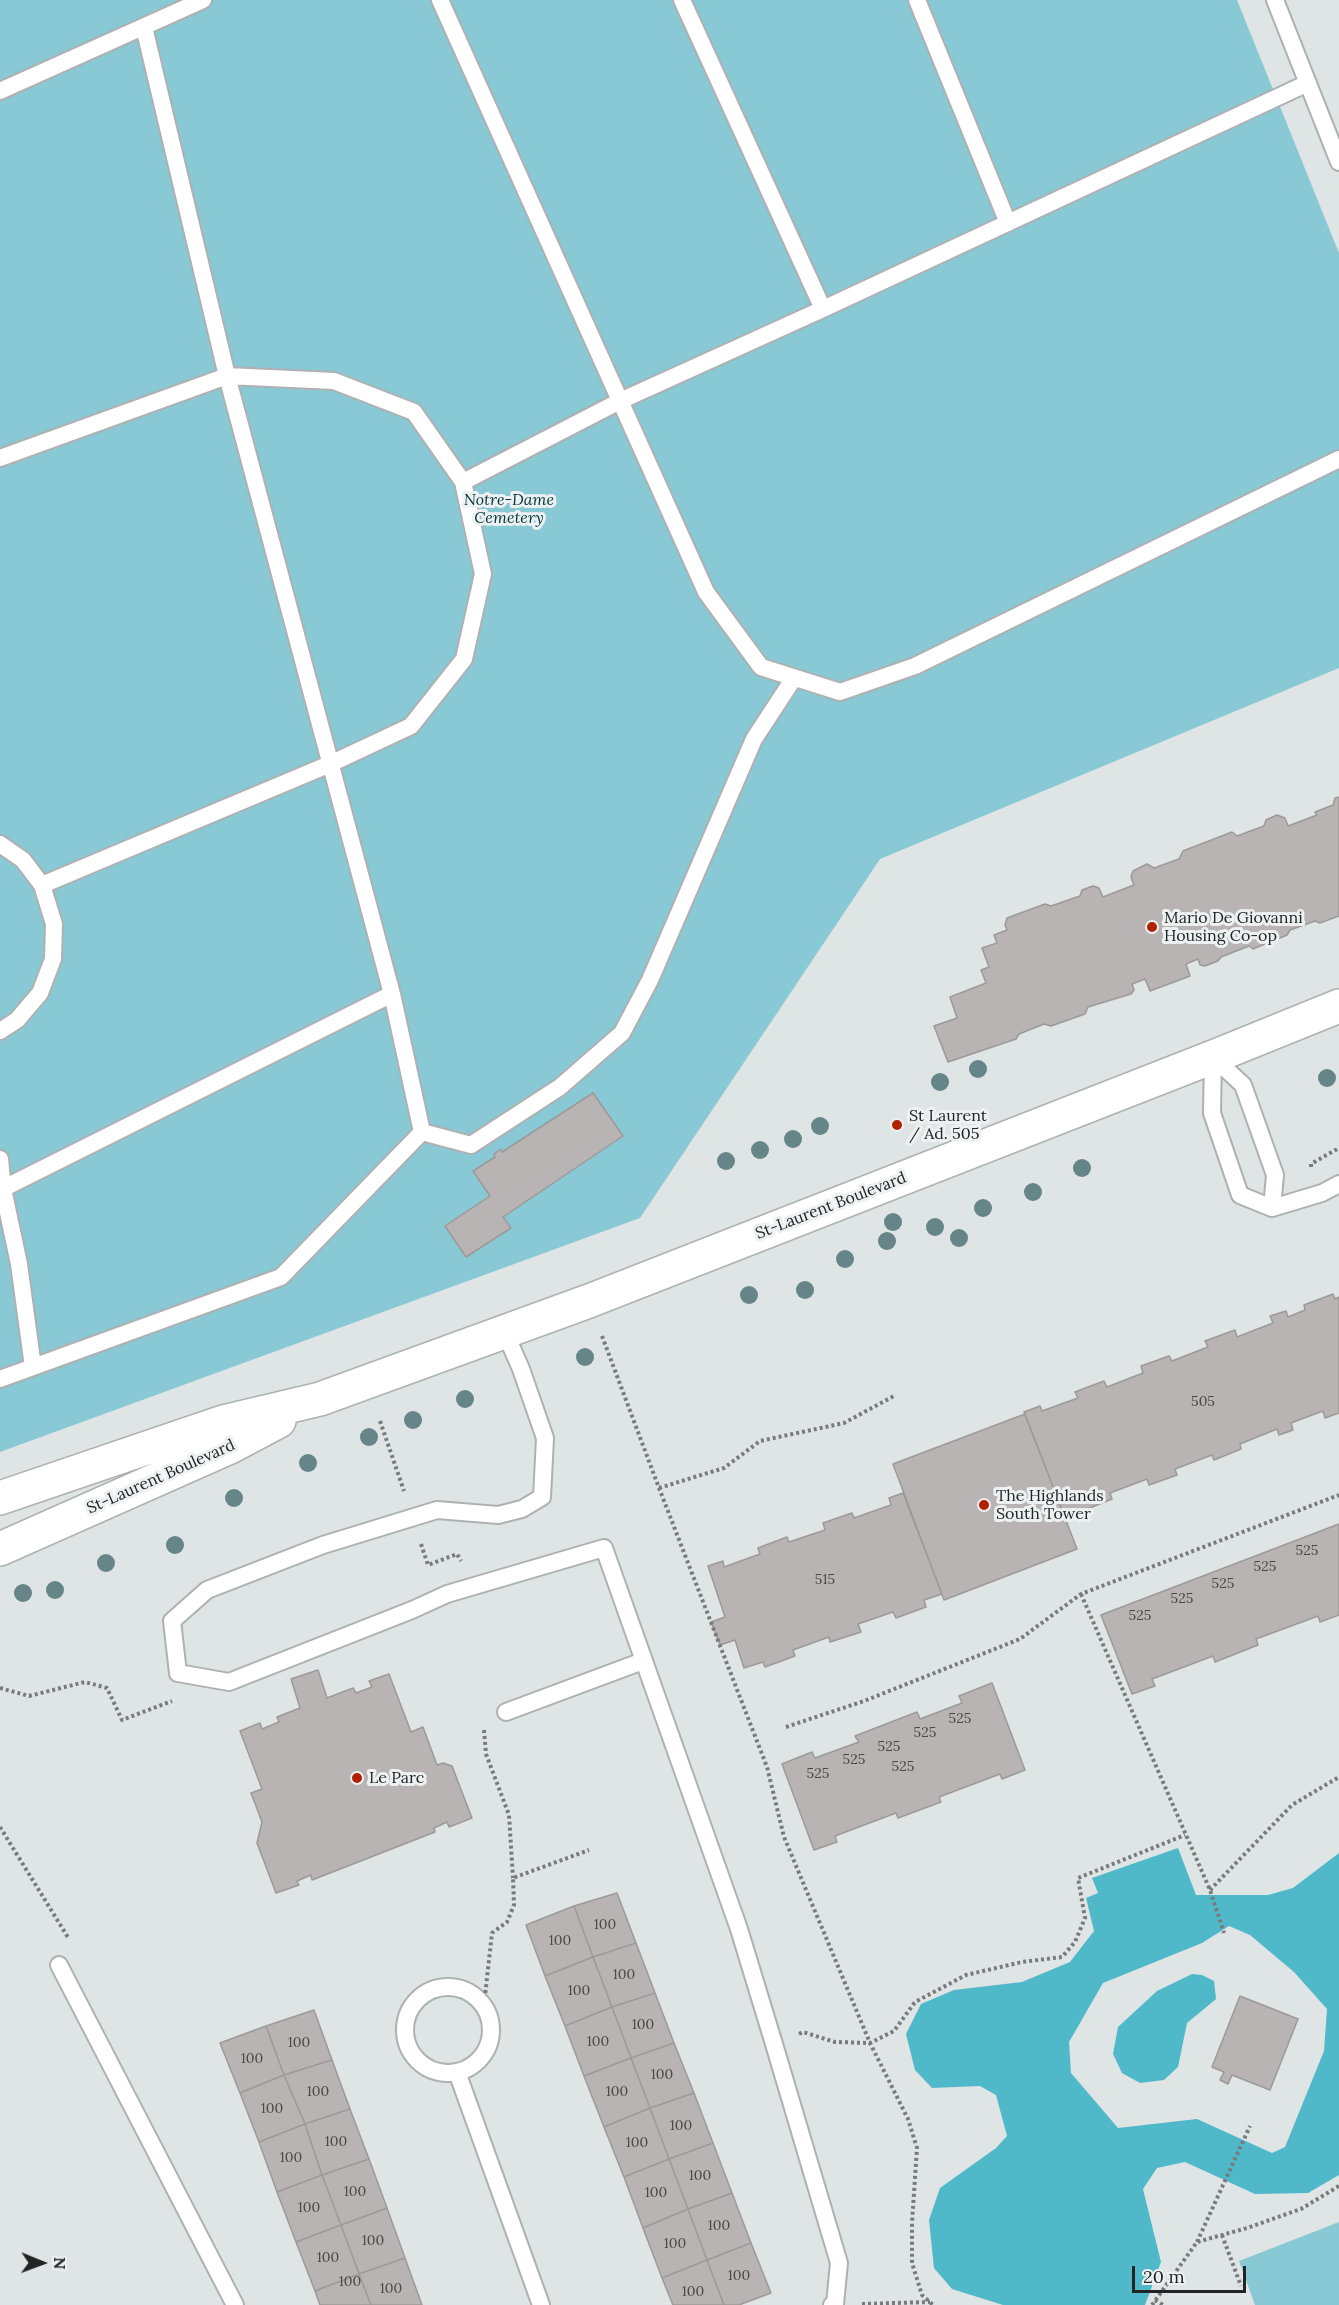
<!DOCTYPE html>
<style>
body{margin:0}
#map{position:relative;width:1339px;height:2305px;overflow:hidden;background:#dfe4e5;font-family:Lora,serif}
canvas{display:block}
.north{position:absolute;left:12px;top:2233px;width:60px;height:60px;-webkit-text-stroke:4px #edf1f2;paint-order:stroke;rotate:91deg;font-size:16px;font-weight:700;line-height:24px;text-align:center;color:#232525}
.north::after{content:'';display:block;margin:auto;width:21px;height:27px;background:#232525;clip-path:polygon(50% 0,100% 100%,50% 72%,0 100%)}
.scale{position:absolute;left:1132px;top:2266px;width:114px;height:27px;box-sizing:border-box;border:3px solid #232525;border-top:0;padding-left:8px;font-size:18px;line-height:21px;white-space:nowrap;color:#232525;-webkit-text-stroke:4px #edf1f2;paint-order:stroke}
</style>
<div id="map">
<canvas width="1339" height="2305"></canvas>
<div class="north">N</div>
<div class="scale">20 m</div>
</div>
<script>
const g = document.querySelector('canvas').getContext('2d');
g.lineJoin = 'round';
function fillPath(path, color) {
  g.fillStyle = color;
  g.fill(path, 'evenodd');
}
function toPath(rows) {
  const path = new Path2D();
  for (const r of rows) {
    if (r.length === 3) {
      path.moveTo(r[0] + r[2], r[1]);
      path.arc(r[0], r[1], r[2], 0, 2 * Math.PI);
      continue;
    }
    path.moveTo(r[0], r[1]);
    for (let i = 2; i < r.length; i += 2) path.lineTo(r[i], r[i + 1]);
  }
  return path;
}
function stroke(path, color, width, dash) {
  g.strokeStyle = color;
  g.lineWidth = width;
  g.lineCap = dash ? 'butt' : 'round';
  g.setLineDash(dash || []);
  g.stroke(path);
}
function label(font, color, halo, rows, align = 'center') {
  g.font = font + ' Lora,serif';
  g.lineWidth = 6;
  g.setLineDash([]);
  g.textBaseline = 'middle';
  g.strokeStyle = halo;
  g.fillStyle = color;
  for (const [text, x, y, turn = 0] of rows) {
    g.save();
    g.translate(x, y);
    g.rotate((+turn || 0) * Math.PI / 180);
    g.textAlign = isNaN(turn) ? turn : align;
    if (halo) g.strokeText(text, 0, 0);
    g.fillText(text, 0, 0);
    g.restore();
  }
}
fillPath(toPath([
 [0,0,1237,0,1339,253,1339,668,880,859,640,1218,0,1452],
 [1339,2222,1339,2305,1255,2305,1239,2261]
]), '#89c9d5');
fillPath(toPath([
 [1178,1848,1196,1895,1268,1895,1293,1888,1339,1853,1339,2175,1308,2193,1255,2194,1185,2162,1157,2168,1143,2189,1161,2262,1145,2305,1003,2305,952,2289,934,2268,929,2220,940,2188,996,2148,1007,2136,996,2095,980,2086,932,2088,915,2070,906,2034,921,2004,954,1990,1022,1982,1070,1962,1094,1931,1086,1898,1098,1893,1092,1878],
 [1229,1926,1250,1935,1294,1972,1327,2009,1324,2051,1285,2147,1272,2153,1197,2119,1118,2128,1071,2073,1069,2042,1103,1983,1202,1943],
 [1192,1974,1202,1975,1214,1981,1216,1999,1187,2023,1178,2067,1164,2080,1140,2083,1122,2073,1113,2054,1118,2027,1157,1991]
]), '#4fb8c9');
const building = toPath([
 [1339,797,1339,916,1320,923,1315,921,1290,930,1287,935,1253,949,1249,946,1221,957,1218,961,1205,966,1200,965,1198,959,1186,964,1190,976,1150,991,1145,979,1132,984,1134,990,1131,994,1088,1007,1085,1014,1051,1026,1044,1024,1019,1034,1016,1039,948,1062,934,1026,957,1018,950,997,986,983,981,970,989,967,982,948,997,943,994,935,1007,930,1005,925,1007,918,1045,904,1051,906,1080,896,1082,890,1093,886,1099,888,1103,897,1134,885,1131,877,1133,871,1147,864,1154,868,1179,859,1183,851,1232,832,1237,836,1264,826,1266,820,1277,815,1285,818,1288,826,1317,815,1315,812,1333,805,1335,798,1339,797],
 [593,1093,623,1136,503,1217,511,1228,466,1257,445,1226,490,1196,473,1171,495,1157,494,1154,501,1149,502,1152,593,1093],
 [1333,1294,1335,1299,1339,1297,1339,1413,1325,1418,1323,1411,1291,1423,1293,1430,1279,1435,1277,1429,1240,1444,1241,1449,1214,1460,1212,1455,1175,1469,1177,1475,1149,1485,1147,1479,1110,1493,1112,1499,1065,1518,1024,1412,1040,1406,1042,1411,1078,1398,1075,1392,1104,1381,1107,1387,1143,1373,1141,1366,1169,1356,1172,1361,1208,1347,1205,1341,1235,1330,1237,1337,1273,1323,1270,1316,1286,1311,1288,1317,1305,1310,1304,1305,1333,1294],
 [1025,1414,1077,1549,944,1600,893,1464,1025,1414],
 [903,1493,942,1594,924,1600,926,1607,896,1618,893,1612,858,1624,861,1632,830,1642,829,1637,793,1650,795,1656,765,1667,763,1662,744,1668,735,1640,720,1645,711,1622,725,1617,708,1566,723,1561,724,1567,760,1554,758,1548,787,1537,789,1542,825,1530,823,1523,852,1513,854,1518,891,1505,889,1498,903,1493],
 [1339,1524,1339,1615,1320,1622,1318,1616,1256,1639,1258,1645,1215,1662,1213,1656,1152,1679,1155,1686,1132,1694,1101,1615,1339,1524],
 [318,1670,327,1698,353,1688,356,1693,372,1687,369,1681,389,1674,411,1732,423,1727,437,1765,443,1763,452,1766,472,1818,449,1827,447,1822,434,1828,435,1832,312,1880,311,1875,297,1881,299,1885,276,1893,257,1843,262,1822,251,1793,262,1789,240,1731,260,1723,262,1729,279,1722,277,1717,300,1708,291,1679,318,1670],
 [992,1683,1025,1770,1002,1779,1000,1774,939,1797,941,1802,898,1818,896,1813,835,1836,837,1842,814,1850,782,1764,812,1752,815,1758,859,1742,855,1736,917,1712,920,1719,962,1703,959,1696,992,1683],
 [617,1893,636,1943,593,1957,574,1906,617,1893],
 [574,1906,593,1957,545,1976,526,1925,574,1906],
 [636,1943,655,1993,612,2007,593,1957,636,1943],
 [593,1957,612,2007,565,2026,545,1976,593,1957],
 [655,1993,674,2043,631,2058,612,2007,655,1993],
 [1240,1996,1298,2019,1270,2090,1232,2075,1228,2084,1220,2080,1224,2072,1212,2067,1240,1996],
 [612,2007,631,2058,584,2076,565,2026,612,2007],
 [314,2010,332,2060,284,2075,266,2026,314,2010],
 [266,2026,284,2075,240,2093,220,2043,266,2026],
 [674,2043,694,2093,650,2108,631,2058,674,2043],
 [631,2058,650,2108,604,2127,584,2076,631,2058],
 [332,2060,350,2109,305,2124,284,2075,332,2060],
 [284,2075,305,2124,259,2142,240,2093,284,2075],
 [694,2093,713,2143,669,2159,650,2108,694,2093],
 [650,2108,669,2159,624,2177,604,2127,650,2108],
 [350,2109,369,2159,322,2175,305,2124,350,2109],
 [305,2124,322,2175,277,2192,259,2142,305,2124],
 [713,2143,732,2193,688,2209,669,2159,713,2143],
 [369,2159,387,2208,341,2225,322,2175,369,2159],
 [669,2159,688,2209,643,2228,624,2177,669,2159],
 [322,2175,341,2225,296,2242,277,2192,322,2175],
 [732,2193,751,2243,707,2260,688,2209,732,2193],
 [387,2208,405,2258,359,2274,341,2225,387,2208],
 [688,2209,707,2260,662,2278,643,2228,688,2209],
 [341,2225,359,2274,315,2291,296,2242,341,2225],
 [751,2243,771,2293,739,2305,724,2305,707,2260,751,2243],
 [405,2258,422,2305,371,2305,359,2274,405,2258],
 [707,2260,724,2305,673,2305,662,2278,707,2260],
 [359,2274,371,2305,320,2305,315,2291,359,2274]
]);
fillPath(building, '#b8b4b3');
stroke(building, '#9d9998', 1.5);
const lane = toPath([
 [440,0,706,592,761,667,840,692,915,666,1339,459],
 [682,0,823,309],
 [917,0,1008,223],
 [1275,0,1339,162],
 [0,91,203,0],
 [0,458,227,376,334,381,414,412,463,482,483,574,464,659,411,726,330,764,42,885],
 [463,482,620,401,823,309,1308,83],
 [0,844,23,860,42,885,54,924,53,959,40,993,17,1020,0,1031],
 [1213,1057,1212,1113,1240,1195,1272,1208,1322,1193,1339,1184],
 [1213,1057,1243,1085,1275,1175,1272,1208],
 [422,1132,471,1145,560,1087,622,1033,650,980,754,739,794,678],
 [0,1159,3,1189,19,1264,33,1367],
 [0,1190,392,994],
 [504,1330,521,1369,545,1438,542,1497,522,1509,498,1515,437,1510,323,1545,207,1590,172,1621,178,1673,229,1682,412,1610,447,1594,604,1548,739,1929,774,2044,839,2263,835,2304,832,2305],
 [0,1379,281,1277,422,1132,392,994,227,376,144,27],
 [506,1712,643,1661],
 [59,1965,235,2305],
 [448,2030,43],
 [457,2072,541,2305]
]);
const secondary = toPath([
 [0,1498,223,1422,320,1399,589,1301,1213,1057,1339,1006],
 [0,1549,230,1447,279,1421]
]);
stroke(lane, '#adb1b2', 20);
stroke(secondary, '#adb1b2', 36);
stroke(toPath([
 [1311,1167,1311,1164,1339,1148],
 [602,1336,659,1488,767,1767,784,1837,870,2043,908,2119,917,2148,912,2223,912,2263,922,2295,933,2305],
 [380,1421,404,1491],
 [659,1488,724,1468,760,1441,844,1423,894,1396],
 [421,1544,428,1565,457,1554,461,1561],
 [1081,1594,1210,1890,1224,1933],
 [0,1688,29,1696,85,1682,107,1688,122,1720,172,1701],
 [786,1727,864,1701,1020,1639,1081,1594,1339,1495],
 [484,1730,486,1754,509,1815,513,1878],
 [0,1827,69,1939],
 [1210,1890,1292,1805,1339,1777],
 [484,2005,492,1933,507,1922,514,1905,513,1878,589,1850],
 [799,2034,803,2032,835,2042,870,2043,894,2031,915,2002,966,1975,1022,1962,1062,1957,1075,1942,1085,1918,1078,1878,1185,1835],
 [1222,2235,1241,2286],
 [1197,2242,1250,2126],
 [1155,2300,1163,2305],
 [862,2304,930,2302],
 [1152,2305,1197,2242,1247,2228,1301,2209,1339,2186]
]), '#787b7c', 4, [3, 3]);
stroke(lane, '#fff', 16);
stroke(secondary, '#fff', 33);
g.fillStyle = '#668589';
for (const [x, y] of [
 [978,1069],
 [1327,1078],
 [940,1082],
 [820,1126],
 [793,1139],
 [760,1150],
 [726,1161],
 [1082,1168],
 [1033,1192],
 [983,1208],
 [893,1222],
 [935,1227],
 [959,1238],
 [887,1241],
 [845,1259],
 [805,1290],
 [749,1295],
 [585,1357],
 [465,1399],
 [413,1420],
 [369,1437],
 [308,1463],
 [234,1498],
 [175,1545],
 [106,1563],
 [55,1590],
 [23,1593]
]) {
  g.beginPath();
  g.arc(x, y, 9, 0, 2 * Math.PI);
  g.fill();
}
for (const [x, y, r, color] of [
 [1152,927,6,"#af2200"],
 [897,1125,6,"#af2200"],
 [984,1505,6,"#af2200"],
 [357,1778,6,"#af2200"]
]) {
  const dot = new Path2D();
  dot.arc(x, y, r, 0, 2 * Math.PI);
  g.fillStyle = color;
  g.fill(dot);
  stroke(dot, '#edf1f2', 2);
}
label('14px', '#484948', null, [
 ["505",1203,1402],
 ["525",1307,1551],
 ["525",1265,1567],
 ["515",825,1580],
 ["525",1223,1584],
 ["525",1182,1599],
 ["525",1140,1616],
 ["525",960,1719],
 ["525",925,1733],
 ["525",889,1747],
 ["525",854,1760],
 ["525",903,1767],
 ["525",818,1774],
 ["100",605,1925],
 ["100",560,1941],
 ["100",624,1975],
 ["100",579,1991],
 ["100",643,2025],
 ["100",598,2042],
 ["100",299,2043],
 ["100",252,2059],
 ["100",662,2075],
 ["100",318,2092],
 ["100",617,2092],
 ["100",272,2109],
 ["100",681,2126],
 ["100",336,2142],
 ["100",637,2143],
 ["100",291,2158],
 ["100",700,2176],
 ["100",355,2192],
 ["100",656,2193],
 ["100",309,2208],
 ["100",719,2226],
 ["100",373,2241],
 ["100",675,2244],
 ["100",328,2258],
 ["100",739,2276],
 ["100",350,2282],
 ["100",391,2289],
 ["100",693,2292]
]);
label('italic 16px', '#03373e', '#edf1f2', [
 ["Notre-Dame",509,500],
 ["Cemetery",509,518]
]);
label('16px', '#232525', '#edf1f2', [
 ["Mario De Giovanni",1164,918],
 ["Housing Co-op",1164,936],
 ["St Laurent",909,1116],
 ["/ Ad. 505",909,1134],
 ["The Highlands",996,1496],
 ["South Tower",996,1514],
 ["Le Parc",369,1778]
], 'left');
label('16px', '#232525', '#edf1f2', [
 ["St-Laurent Boulevard",831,1206,-21],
 ["St-Laurent Boulevard",161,1477,-24]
]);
</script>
